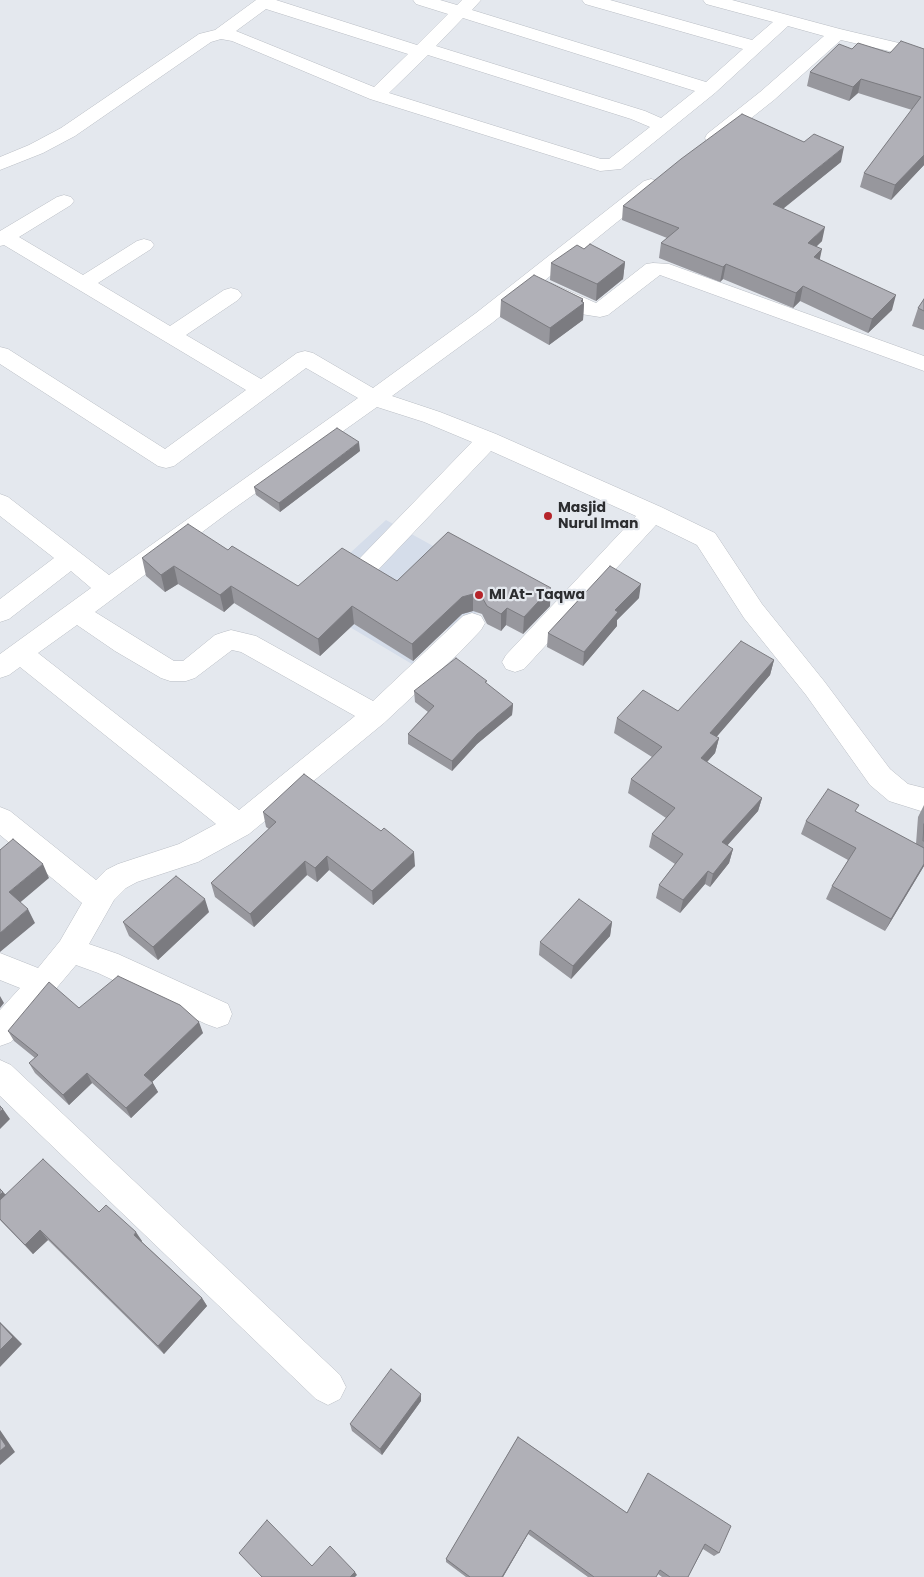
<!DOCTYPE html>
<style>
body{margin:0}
canvas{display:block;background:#e4e8ee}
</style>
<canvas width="924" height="1577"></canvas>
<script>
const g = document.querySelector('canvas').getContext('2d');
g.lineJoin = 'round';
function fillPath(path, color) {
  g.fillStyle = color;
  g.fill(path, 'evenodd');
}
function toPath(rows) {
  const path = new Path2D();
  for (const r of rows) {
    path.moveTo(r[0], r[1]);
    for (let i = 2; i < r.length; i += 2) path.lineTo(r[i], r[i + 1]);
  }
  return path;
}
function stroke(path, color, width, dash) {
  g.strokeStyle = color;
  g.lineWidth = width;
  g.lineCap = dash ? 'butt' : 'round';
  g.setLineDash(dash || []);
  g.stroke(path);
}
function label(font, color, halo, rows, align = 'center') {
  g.font = font + ' Poppins,sans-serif';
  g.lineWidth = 4.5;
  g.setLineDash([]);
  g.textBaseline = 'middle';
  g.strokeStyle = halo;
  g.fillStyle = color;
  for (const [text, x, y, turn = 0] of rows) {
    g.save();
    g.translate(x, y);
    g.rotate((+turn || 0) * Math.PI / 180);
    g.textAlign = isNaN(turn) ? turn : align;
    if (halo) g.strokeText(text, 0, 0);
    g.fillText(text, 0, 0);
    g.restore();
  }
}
fillPath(toPath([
 [386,520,504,585,422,670,301,598],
 [344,566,453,633,420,665,309,596]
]), '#d5ddea');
const street = toPath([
 [256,0,276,0,417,45,448,14,416,4,413,0,440,0,457,5,462,0,481,0,472,10,706,82,743,49,585,4,582,0,610,0,752,40,773,22,706,4,703,0,732,0,840,29,924,49,924,59,841,40,774,100,721,142,714,144,707,142,705,138,707,134,760,92,824,36,788,26,715,93,621,169,600,171,370,99,232,41,221,39,211,42,75,136,43,153,0,170,0,157,29,145,61,128,199,34,215,30,256,0],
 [266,9,408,54,374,87,236,31,266,9],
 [463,18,695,91,661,118,645,111,436,46,463,18],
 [428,55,631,119,650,127,609,159,601,159,389,93,428,55],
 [651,179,658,181,661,185,658,189,492,323,392,396,440,412,496,434,661,507,715,533,762,604,824,681,890,769,908,784,924,788,924,812,889,801,870,785,806,695,744,618,697,545,656,525,524,669,515,672,506,669,502,662,506,655,636,516,491,451,377,571,368,574,359,571,356,565,359,559,472,442,424,422,377,407,229,512,95,612,174,661,183,661,215,635,224,632,231,630,256,636,373,701,463,616,472,613,481,616,485,623,481,630,460,652,384,723,249,834,198,862,137,882,126,888,114,900,89,944,118,954,228,1004,232,1014,228,1024,217,1028,206,1024,98,973,76,965,11,1042,0,1046,0,1010,20,988,0,980,0,953,38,968,60,941,82,903,0,835,0,807,10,811,96,880,106,870,118,864,179,844,216,824,20,667,9,675,0,678,0,654,91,588,71,571,9,619,0,622,0,599,54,558,0,516,0,494,8,497,109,575,358,398,306,368,174,466,166,468,158,466,0,364,0,347,8,349,165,449,246,390,4,245,0,246,0,231,57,197,64,195,71,197,74,201,71,205,19,237,83,275,137,241,144,239,151,241,154,245,151,249,98,283,170,326,224,290,231,288,238,290,242,295,238,300,186,335,261,379,297,353,305,351,313,353,373,388,476,313,644,181,651,179],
 [77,625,115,651,161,678,170,681,186,681,195,678,232,650,241,652,355,716,239,810,38,653,77,625],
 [653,263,669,264,924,356,924,371,660,275,608,315,600,317,581,314,544,295,541,290,544,285,551,283,596,303,646,264,653,263],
 [0,1060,11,1065,340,1375,346,1387,340,1399,328,1405,316,1399,0,1096,0,1060]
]);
stroke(street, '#b9bdc4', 1);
fillPath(street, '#fff');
fillPath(toPath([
 [852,49,890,53,924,49,924,165,891,200,860,187,864,173,912,110,858,93,849,101,807,86,810,72],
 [841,162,783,209,822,241,817,246,820,260,892,310,868,333,800,301,793,308,723,279,720,282,659,258,661,243,667,238,622,220,623,206],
 [584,249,625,262,623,279,596,301,550,280,551,263],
 [924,299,924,330,912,326,918,308],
 [501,300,583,302,584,303,583,320,549,345,500,317],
 [360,451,280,512,256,495,254,487],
 [228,550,298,586,397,581,550,606,523,634,506,625,501,631,487,624,482,614,473,611,462,614,413,661,354,624,320,656,234,603,224,612,178,584,165,592,146,576,142,558],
 [639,598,617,620,617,626,583,666,547,647,548,633],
 [774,660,770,675,716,737,719,738,715,753,707,762,762,798,758,811,727,845,733,849,729,863,710,887,705,884,680,913,656,898,659,885,675,864,649,847,652,834,666,818,628,793,631,779,652,757,614,733,617,718,678,711],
 [414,691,513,704,512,715,477,744,452,771,408,744,408,734,428,712,415,702],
 [924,805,924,866,885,931,826,899,832,886,848,860,801,834,806,821,856,812,916,844,918,817],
 [263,812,415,866,373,905,329,870,317,882,307,875,254,927,215,897,211,883,269,829,266,827],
 [209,912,158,960,129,936,123,922],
 [612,922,610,936,571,979,539,955,540,942],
 [79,1008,203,1033,152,1082,158,1092,131,1118,92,1083,69,1105,35,1073,29,1063,35,1058,14,1041,8,1031],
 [0,1189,5,1194,99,1212,142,1241,142,1242,202,1298,207,1306,164,1354,48,1240,33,1254,0,1220],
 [421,1401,382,1455,352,1431,350,1424],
 [518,1437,627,1513,648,1473,719,1553,714,1556,703,1549,688,1577,662,1577,658,1574,656,1577,588,1577,528,1534,503,1577,466,1577,446,1562,446,1559]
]), '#97979d');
fillPath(toPath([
 [861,79,858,93,849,101,853,87],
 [844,147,841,162,770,219,773,204],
 [924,155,924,165,891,200,895,185],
 [825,227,822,241,805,257,808,243],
 [822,249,819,263,814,257],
 [625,262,623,279,596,301,597,284],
 [726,264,723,279,720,282,723,267],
 [803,286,800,301,793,308,796,293],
 [896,295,892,310,868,333,872,319],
 [583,299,583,304,584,303,583,320,549,345,550,328],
 [359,442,360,451,280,512,279,503],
 [174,566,178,584,165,592,161,575],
 [641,584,639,598,617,620,617,626,583,666,584,652,615,610],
 [231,586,234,603,224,612,220,595],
 [551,588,550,606,523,634,524,617],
 [473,594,473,611,462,614,413,661,412,644,462,597],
 [352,606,354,624,320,656,318,639],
 [507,608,506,625,501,631,501,614],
 [774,660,770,675,707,748,710,733],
 [513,704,512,715,477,744,452,771,452,761,477,734],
 [719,738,715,753,698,772,701,758],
 [762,798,758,811,718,856,722,842],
 [733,849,729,863,710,887,713,874],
 [414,852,415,866,373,905,372,891],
 [327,856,329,870,317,882,315,868],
 [305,861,307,875,254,927,250,914],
 [43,864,49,878,16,906,9,892],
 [924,864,924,866,885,931,891,919],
 [708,871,705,884,680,913,683,900],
 [205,899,209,912,158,960,153,947],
 [28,909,35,923,0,952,0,933],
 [612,922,610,936,571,979,573,966],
 [0,996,4,1003,0,1008],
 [199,1022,203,1033,149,1085,144,1075],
 [87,1073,92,1083,69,1105,63,1095],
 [153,1083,158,1092,131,1118,126,1108],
 [3,1109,10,1119,0,1129,0,1112],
 [3,1192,12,1202,0,1214,0,1195],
 [40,1230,48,1240,33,1254,25,1245],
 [136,1232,142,1241,140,1244,134,1235],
 [202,1298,207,1306,164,1354,158,1346],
 [0,1322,22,1344,0,1367],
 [421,1394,421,1401,382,1455,380,1449],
 [0,1430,15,1452,0,1465],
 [530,1530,528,1534,503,1577,502,1577],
 [355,1572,357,1575,355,1577,350,1577]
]), '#7b7b80');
const building = toPath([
 [901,41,924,49,924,155,895,185,864,173,921,97,861,79,853,87,810,72,839,44,852,49,858,43,890,53,901,41],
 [742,114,804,142,814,134,844,147,773,204,825,227,808,243,822,249,814,257,896,295,872,319,803,286,796,293,726,264,723,267,661,243,679,228,623,206,681,159,742,114],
 [590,244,625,262,597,284,551,263,577,245,584,249,590,244],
 [534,275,583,299,581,301,584,303,550,328,501,300,534,275],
 [924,299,924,311,918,308,924,299],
 [337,428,359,442,279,503,254,487,337,428],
 [188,524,228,550,232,546,298,586,342,548,397,581,448,532,551,588,524,617,507,608,501,614,487,606,482,597,473,594,462,597,412,644,352,606,318,639,231,586,220,595,174,566,161,575,142,558,188,524],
 [610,566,641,584,615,610,618,612,584,652,548,633,610,566],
 [741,641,774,660,710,733,719,738,701,758,762,798,722,842,733,849,713,874,708,871,683,900,659,885,683,854,652,834,675,808,631,779,662,747,617,718,643,690,678,711,741,641],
 [456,658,487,681,485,682,513,704,477,734,452,761,408,734,434,706,414,691,456,658],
 [304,774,381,831,384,828,414,852,372,891,327,856,315,868,305,861,250,914,211,883,276,822,263,812,304,774],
 [828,789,859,805,855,811,924,848,924,864,891,919,832,886,856,848,806,821,828,789],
 [924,824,924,841,923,841,924,824],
 [13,839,43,864,9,892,28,909,0,933,0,850,13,839],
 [176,876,205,899,153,947,123,922,176,876],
 [579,899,612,922,573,966,540,942,579,899],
 [118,976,180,1005,199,1022,144,1075,153,1083,126,1108,87,1073,63,1095,29,1063,38,1055,8,1031,49,982,79,1008,118,976],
 [0,1106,3,1109,0,1112,0,1106],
 [43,1159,99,1212,106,1205,136,1232,134,1235,202,1298,158,1346,40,1230,25,1245,0,1219,0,1200,43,1159],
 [0,1189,3,1192,0,1195,0,1189],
 [0,1323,13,1337,0,1350,0,1323],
 [391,1369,421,1394,380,1449,350,1424,391,1369],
 [0,1437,6,1446,0,1451,0,1437],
 [518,1437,627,1513,648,1473,731,1526,719,1553,705,1544,688,1577,670,1577,660,1570,656,1577,594,1577,530,1530,502,1577,470,1577,446,1559,518,1437],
 [267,1520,312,1566,330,1546,355,1572,350,1577,262,1577,239,1553,267,1520]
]);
fillPath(building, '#b0b0b7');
stroke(building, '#7b7b80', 1);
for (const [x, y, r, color] of [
 [548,516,5,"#b5242a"],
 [479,595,5,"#b5242a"]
]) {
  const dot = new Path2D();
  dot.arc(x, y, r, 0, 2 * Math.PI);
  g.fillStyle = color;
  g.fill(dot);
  stroke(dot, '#e4e8ee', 2);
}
label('bold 14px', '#2c2d30', '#e4e8ee', [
 ["Masjid",558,508],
 ["Nurul Iman",558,524],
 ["MI At- Taqwa",489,595]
], 'left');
</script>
